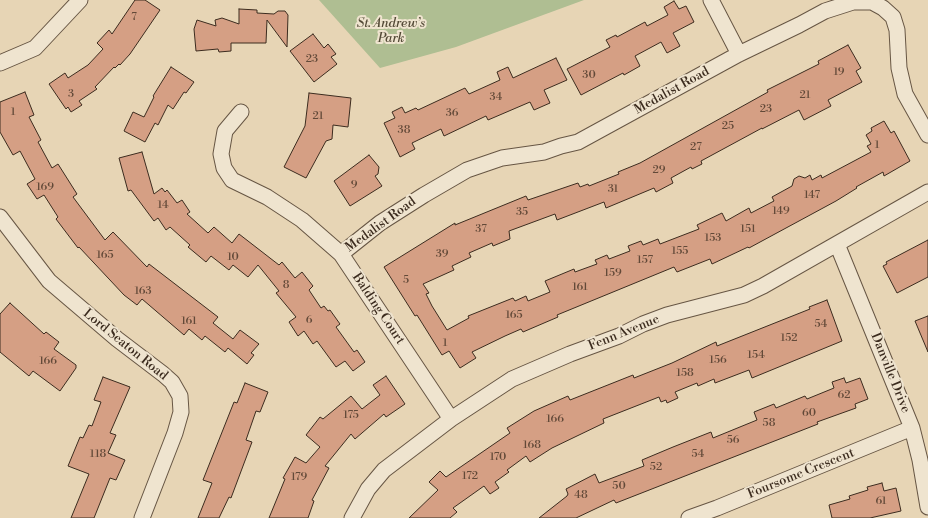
<!DOCTYPE html>
<meta charset="utf-8">
<style>
body{margin:0}
canvas{display:block;background:#e7d5b5}
</style>
<canvas width="928" height="518"></canvas>
<script>
const g = document.querySelector('canvas').getContext('2d');
g.lineJoin = 'round';
function fillPath(path, color) {
  g.fillStyle = color;
  g.fill(path, 'evenodd');
}
function toPath(rows) {
  const path = new Path2D();
  for (const r of rows) {
    path.moveTo(r[0], r[1]);
    for (let i = 2; i < r.length; i += 2) path.lineTo(r[i], r[i + 1]);
  }
  return path;
}
function stroke(path, color, width, dash) {
  g.strokeStyle = color;
  g.lineWidth = width;
  g.lineCap = dash ? 'butt' : 'round';
  g.setLineDash(dash || []);
  g.stroke(path);
}
function label(font, color, halo, rows, align = 'center') {
  g.font = font + ' "Libre Bodoni",serif';
  g.lineWidth = 4;
  g.setLineDash([]);
  g.textBaseline = 'middle';
  g.strokeStyle = halo;
  g.fillStyle = color;
  for (const [text, x, y, turn = 0] of rows) {
    g.save();
    g.translate(x, y);
    g.rotate((+turn || 0) * Math.PI / 180);
    g.textAlign = isNaN(turn) ? turn : align;
    if (halo) g.strokeText(text, 0, 0);
    g.fillText(text, 0, 0);
    g.restore();
  }
}
fillPath(toPath([
 [319,0,584,0,456,47,380,68]
]), '#afbe92');
const building = toPath([
 [135,0,145,0,160,10,130,54,120,65,119,64,115,68,114,67,95,87,97,89,79,101,82,105,71,112,68,107,66,109,49,84,65,73,68,78,88,65,103,49,97,43,109,30,112,34,135,0],
 [674,1,679,9,686,6,694,22,673,33,680,46,667,53,661,42,635,56,640,66,624,75,623,73,581,95,567,69,610,47,606,40,616,35,617,37,645,22,647,26,668,15,664,7,674,1],
 [239,9,257,10,257,13,274,14,278,11,285,11,288,15,287,47,267,20,266,43,231,43,231,51,219,52,218,49,196,51,194,29,197,20,216,26,215,20,222,18,239,24,239,9],
 [313,34,324,48,328,44,336,54,331,57,337,64,314,82,290,51,313,34],
 [848,45,861,68,856,71,862,82,828,100,831,106,804,120,799,110,762,129,762,128,701,161,702,164,692,169,691,167,671,178,673,183,656,192,654,188,606,208,604,202,557,220,555,214,509,231,510,239,493,246,492,243,469,253,471,257,452,266,454,270,423,284,429,293,426,294,432,306,447,330,469,318,468,316,513,298,515,301,526,296,528,301,550,292,545,281,574,269,575,272,597,264,595,260,607,255,609,259,630,251,628,246,641,241,643,245,658,239,660,244,699,229,697,225,722,213,726,221,749,208,751,213,774,201,772,197,792,186,794,179,799,176,805,178,810,175,812,180,821,175,822,178,871,152,867,146,871,144,866,135,872,131,871,128,884,121,891,133,894,131,910,161,884,176,883,172,856,187,857,188,836,201,749,248,748,247,712,264,710,259,677,272,674,267,557,315,558,317,523,332,521,329,505,336,472,352,476,358,460,368,449,351,442,355,417,315,415,316,384,267,455,223,455,225,526,196,528,200,578,183,580,187,588,184,589,186,619,174,618,172,640,163,768,92,767,90,819,64,818,61,848,45],
 [556,58,567,80,544,90,550,103,534,110,530,102,488,120,486,116,444,136,441,129,412,143,415,149,400,157,384,123,395,118,392,112,402,107,405,113,416,108,418,110,465,88,469,94,500,80,497,72,508,67,513,78,556,58],
 [171,67,194,82,186,93,184,92,173,109,168,105,158,125,155,123,145,142,124,131,133,112,144,117,154,97,153,96,171,67],
 [25,92,34,115,29,117,41,140,38,142,52,168,58,164,77,194,73,197,105,240,113,232,147,267,149,264,218,317,213,323,233,339,240,330,259,344,251,353,254,355,247,364,228,348,225,352,205,336,202,340,189,329,184,335,142,299,137,305,124,295,79,247,78,248,56,219,58,217,44,195,37,199,27,184,35,179,20,151,13,155,0,132,0,102,25,92],
 [309,93,351,98,348,127,333,125,332,139,326,141,306,178,284,167,305,126,309,93],
 [142,152,154,194,162,188,165,192,167,190,177,203,182,200,190,212,187,214,208,233,214,227,232,243,239,234,279,265,282,262,295,278,302,272,313,286,309,290,321,308,324,306,328,311,330,310,340,324,336,327,354,352,357,350,365,362,353,371,345,361,336,367,317,341,313,344,304,331,298,336,289,322,296,317,276,293,279,291,258,265,248,277,233,265,229,270,211,256,206,262,188,247,190,245,170,227,166,230,158,218,154,221,131,190,128,191,119,158,142,152],
 [369,155,379,167,378,174,375,176,382,186,350,206,334,181,369,155],
 [928,240,928,277,897,293,883,266,887,264,886,262,928,240],
 [827,300,842,341,752,378,749,370,715,383,714,379,698,386,697,383,675,392,678,398,667,403,666,400,661,402,659,397,603,419,604,423,552,448,530,462,526,456,507,470,509,472,495,482,499,488,490,494,484,486,453,508,457,512,450,518,409,518,438,490,429,482,440,471,446,477,510,433,507,428,534,411,568,396,570,400,633,375,634,378,672,363,716,342,717,346,810,309,809,307,827,300],
 [10,303,44,334,46,332,59,342,54,349,76,365,76,368,60,391,33,371,29,376,0,352,0,314,10,303],
 [928,316,928,352,915,321,928,316],
 [386,376,405,404,386,417,384,414,355,439,351,434,325,466,329,468,312,500,314,501,308,518,269,518,285,479,283,478,295,457,306,463,320,447,306,435,320,417,323,419,351,396,362,409,380,395,373,385,386,376],
 [103,377,130,387,110,433,116,435,108,453,125,460,116,480,110,478,94,518,71,518,89,474,68,466,80,437,83,438,89,425,92,426,101,402,94,400,103,377],
 [844,378,846,383,860,378,868,399,855,404,856,408,817,422,818,424,616,503,614,500,576,518,539,518,567,496,568,494,566,489,595,474,599,483,644,466,642,460,673,447,711,432,713,438,757,420,754,412,774,404,776,408,805,396,807,399,834,388,832,382,844,378],
 [245,383,268,392,260,412,256,411,246,440,252,442,231,498,229,497,219,518,198,518,212,483,203,480,234,402,237,403,245,383],
 [882,483,884,491,896,488,901,511,870,518,832,518,829,505,850,499,849,496,868,490,867,487,882,483]
]);
fillPath(building, '#d59f84');
stroke(building, '#3c2c1f', 1);
const minor = toPath([
 [711,0,739,54],
 [0,63,35,48,80,0],
 [241,112,225,131,221,154,224,168,232,180,267,197,302,220,341,254,451,419],
 [0,217,49,281,117,339,163,374,172,382,180,396,181,412,175,433,142,518],
 [837,244,912,428,920,460,928,507],
 [341,254,380,223,424,195,467,170,502,158,544,152,561,146,578,142,739,54,799,25,825,11,853,2,872,2,883,8,893,17,897,30,899,68,905,94,928,135],
 [352,518,368,489,384,470,451,419,512,379,570,354,619,336,643,324,667,315,744,295,763,286,928,192],
 [689,518,717,508,912,428]
]);
stroke(minor, '#675644', 17);
stroke(minor, '#efe4cf', 15);
label('11px', '#624938', null, [
 ["7",134,17],
 ["23",312,59],
 ["19",839,72],
 ["30",589,75],
 ["3",71,94],
 ["21",805,95],
 ["34",496,97],
 ["23",766,109],
 ["1",13,112],
 ["36",452,113],
 ["21",318,116],
 ["25",728,126],
 ["38",404,130],
 ["1",877,145],
 ["27",696,147],
 ["29",659,170],
 ["9",354,185],
 ["169",45,187],
 ["31",613,189],
 ["147",812,195],
 ["14",163,205],
 ["149",781,211],
 ["35",522,212],
 ["37",481,229],
 ["151",748,229],
 ["153",713,238],
 ["155",680,251],
 ["39",442,254],
 ["165",105,255],
 ["10",233,257],
 ["157",645,260],
 ["159",613,273],
 ["5",406,280],
 ["8",286,285],
 ["161",580,287],
 ["163",143,291],
 ["165",514,315],
 ["6",309,320],
 ["161",189,321],
 ["54",821,324],
 ["152",789,338],
 ["1",445,343],
 ["154",756,355],
 ["156",718,360],
 ["166",48,361],
 ["158",685,373],
 ["62",844,395],
 ["60",809,413],
 ["175",351,415],
 ["166",555,419],
 ["58",769,423],
 ["56",733,440],
 ["168",532,445],
 ["118",98,454],
 ["54",698,454],
 ["170",498,457],
 ["52",656,467],
 ["172",470,476],
 ["179",299,477],
 ["50",619,486],
 ["48",581,495],
 ["61",881,501]
]);
label('italic 13px', '#534936', '#efe4cf', [
 ["St. Andrew’s",391,24],
 ["Park",391,39]
]);
label('13px', '#3c2c1f', '#efe4cf', [
 ["Medalist Road",672,91,-29],
 ["Medalist Road",381,225,-36],
 ["Balding Court",378,309,56],
 ["Fenn Avenue",624,333,-22],
 ["Lord Seaton Road",125,345,39],
 ["Danville Drive",890,373,68],
 ["Foursome Crescent",801,474,-22]
]);
</script>
